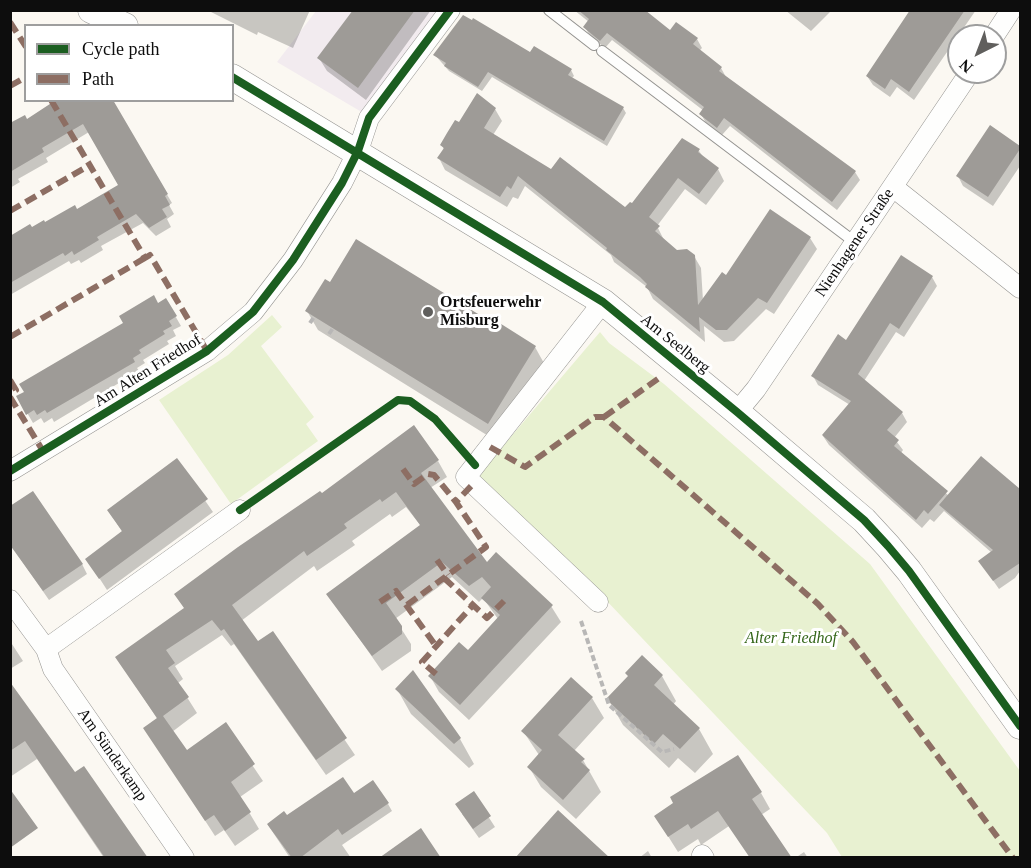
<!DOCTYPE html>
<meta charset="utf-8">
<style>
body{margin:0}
#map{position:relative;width:1031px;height:868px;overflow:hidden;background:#fbf8f2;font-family:"Times New Roman",serif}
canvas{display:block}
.frame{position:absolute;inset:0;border:12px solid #0d0d0d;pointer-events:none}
.legend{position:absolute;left:24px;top:24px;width:210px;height:78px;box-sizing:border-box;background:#fff;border:2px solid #9e9e9e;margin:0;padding:8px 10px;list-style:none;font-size:18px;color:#0d0d0d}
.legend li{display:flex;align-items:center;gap:12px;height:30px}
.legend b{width:30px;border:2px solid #9e9e9e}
.north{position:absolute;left:947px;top:24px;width:60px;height:60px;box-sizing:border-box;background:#fff;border:2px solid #9e9e9e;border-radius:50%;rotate:222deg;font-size:16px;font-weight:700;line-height:24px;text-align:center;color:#0d0d0d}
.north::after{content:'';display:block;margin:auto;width:21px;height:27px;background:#605f5d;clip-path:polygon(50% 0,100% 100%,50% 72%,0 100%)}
</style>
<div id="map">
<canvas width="1031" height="868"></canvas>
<div class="frame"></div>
<ul class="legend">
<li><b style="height:8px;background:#1b5e20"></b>Cycle path</li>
<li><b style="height:8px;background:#8d6e63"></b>Path</li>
</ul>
<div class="north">N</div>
</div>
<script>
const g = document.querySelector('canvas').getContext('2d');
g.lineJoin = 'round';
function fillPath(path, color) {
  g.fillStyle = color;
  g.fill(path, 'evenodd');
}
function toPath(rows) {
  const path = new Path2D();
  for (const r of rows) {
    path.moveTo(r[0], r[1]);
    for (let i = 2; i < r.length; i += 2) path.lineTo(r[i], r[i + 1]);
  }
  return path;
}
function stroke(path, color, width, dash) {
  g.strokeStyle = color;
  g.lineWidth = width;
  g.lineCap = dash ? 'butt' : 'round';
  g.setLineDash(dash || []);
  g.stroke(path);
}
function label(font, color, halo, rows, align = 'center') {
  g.font = font + ' "Times New Roman",serif';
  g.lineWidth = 6;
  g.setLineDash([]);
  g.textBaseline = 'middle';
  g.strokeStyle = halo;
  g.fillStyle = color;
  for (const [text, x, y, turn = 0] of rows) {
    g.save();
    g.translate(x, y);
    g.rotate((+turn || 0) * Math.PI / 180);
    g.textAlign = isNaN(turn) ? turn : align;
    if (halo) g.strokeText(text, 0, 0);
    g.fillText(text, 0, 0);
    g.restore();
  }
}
fillPath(toPath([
 [316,11,442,11,365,114,277,62]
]), '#f2ebef');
fillPath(toPath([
 [272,315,282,327,261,346,314,417,306,424,318,441,231,504,159,400,228,355],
 [600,332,609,343,664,384,870,564,1020,771,1020,857,842,857,827,833,604,598,475,479]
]), '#e8f1d1');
fillPath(toPath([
 [207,10,310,10,293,48,258,32,257,35],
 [355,10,431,10,366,100,327,71,319,58],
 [574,10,642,10,670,32,697,39,702,48,699,51,721,68,726,77,855,172,860,180,837,210,730,126,722,135,706,123,701,114,704,111,612,40,605,48,590,36,585,27,589,22],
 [785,10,832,10,811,31],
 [913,10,976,10,914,100,897,87,890,97,873,85,867,76],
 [435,55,530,55,571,70,574,76,572,78,623,108,626,113,607,146,492,77,482,91,449,71],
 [111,100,172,203,169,205,174,214,167,219,171,227,156,236,143,223,101,246,103,250,81,263,79,260,71,264,69,261,10,295,10,237,77,211,120,186,89,132,46,158,48,162,18,179,20,182,10,188,10,125],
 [495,109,502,121,493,135,551,171,626,209,632,206,682,140,699,151,704,158,718,169,724,181,706,205,685,189,657,226,664,240,677,251,694,256,701,268,703,301,726,278,810,238,817,249,774,314,766,309,734,341,724,342,704,326,705,342,653,299,647,287,614,262,611,255,525,186,518,199,513,197,507,207,445,170,439,158,444,150,442,145,460,124],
 [990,127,1020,148,1020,166,993,206,963,186,958,176],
 [932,277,937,286,904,337,896,332,864,381,902,413,907,422,894,438,903,450,901,453,949,496,981,458,1020,491,1020,571,1015,578,999,589,980,562,992,553,944,511,934,522,930,519,922,528,829,445,823,436,850,405,818,385,813,376,847,342],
 [166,300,181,326,173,330,176,336,167,341,169,344,143,360,145,363,137,368,139,371,54,422,52,418,44,423,41,418,33,423,18,397],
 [307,311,496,327,535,347,545,365,498,442,318,330],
 [177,460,213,512,107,590,87,559,123,533,108,510],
 [438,461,447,477,430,488,487,564,551,606,561,622,469,720,439,692,430,676,468,652,498,619,483,598,479,602,452,577,395,619,411,644,411,651,382,671,328,594,421,526,406,507,392,517,390,514,352,541,355,545,317,571,314,566,241,621,258,643,272,633,355,755,326,775,234,644,231,646,222,635,175,666,183,679,178,683,197,713,172,732,186,752,225,725,263,781,240,797,259,829,235,846,224,830,215,836,155,743,158,720,117,657,185,609,176,594,321,495],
 [10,544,82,564,87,574,49,600],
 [10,641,23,661,10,669],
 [662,676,676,701,673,705,699,729,713,754,695,773,678,758,669,768,623,725,608,699,629,677],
 [10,684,75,774,147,858,104,858,37,759,10,777],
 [397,689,460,739,474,764,469,768,411,714],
 [592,698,604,718,574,751,583,760,601,792,576,819,541,787,529,767,539,755,523,731],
 [473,793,495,827,479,838,462,814],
 [761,793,770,809,761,815,729,826,701,845,698,839,678,852,656,817],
 [353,795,388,804,392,811,342,845,351,858,290,858,268,825,283,814,286,817],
 [648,851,652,858,639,858],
 [804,852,808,858,795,858]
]), '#0003');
fillPath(toPath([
 [353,10,415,10,358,88,317,58],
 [578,10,645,10,670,30,676,22,698,38,693,44,722,67,719,71,856,171,832,202,724,118,717,128,699,114,704,107,607,33,600,41,583,27,589,19],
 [910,10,965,10,909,92,891,79,885,89,866,76],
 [463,15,472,20,473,18,530,52,534,46,572,69,568,75,624,107,604,141,488,72,478,87,444,66,446,63,433,55],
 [477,93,496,108,484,128,551,169,560,157,625,207,630,202,632,203,682,138,700,149,698,152,719,168,699,194,678,178,649,217,660,226,655,231,677,250,687,249,695,255,698,305,722,272,726,275,770,209,811,237,767,303,758,298,727,330,716,330,699,317,700,332,645,287,647,284,640,277,606,250,607,248,518,176,511,189,507,186,500,197,437,158,444,148,440,145,447,133,455,120,459,122],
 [56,100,113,100,168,194,165,196,170,205,162,209,167,217,149,228,136,214,97,237,99,240,74,255,72,251,65,256,63,253,10,283,10,236,30,224,32,227,44,220,45,222,75,205,77,209,118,185,83,124,42,148,44,152,10,172,10,123,25,115,27,119],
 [990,125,1020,146,1020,149,988,197,956,176],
 [356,239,496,325,498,322,536,346,488,424,305,311,325,279,330,282],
 [901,255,933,276,899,329,890,323,858,374,903,412,887,430,899,440,894,446,948,491,928,514,924,510,916,520,822,435,851,401,811,376,838,334,846,340],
 [154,295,158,303,166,298,177,316,169,321,172,326,163,331,165,334,139,350,141,353,133,358,135,362,47,413,45,410,37,415,34,410,26,415,16,396,24,392,19,384,123,323,119,316],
 [414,425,439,460,421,473,487,562,496,552,553,605,460,705,428,676,459,642,468,650,500,615,481,598,491,587,482,577,469,586,442,562,386,603,402,626,402,634,372,656,326,594,420,525,396,492,382,502,380,499,344,524,347,528,307,556,304,551,232,605,258,641,273,631,347,738,316,760,224,629,221,631,212,620,166,650,175,663,168,668,189,697,163,716,187,750,226,722,255,764,231,782,251,812,225,831,214,815,205,821,143,728,157,718,115,657,184,608,174,594,238,547,320,491,322,493],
 [981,456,1020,489,1020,563,993,581,978,561,993,550,939,505],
 [177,458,208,499,99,579,85,559,122,531,107,510],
 [33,491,83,564,43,591,10,545,10,506],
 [642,655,663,675,654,685,700,728,680,749,663,734,654,744,606,699,628,676,625,673],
 [413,670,461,738,454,744,395,689],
 [571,677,593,697,558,735,585,759,581,762,590,770,563,800,527,767,542,750,521,731],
 [10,682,75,772,84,766,148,858,105,858,25,741,10,751],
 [738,755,762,792,752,799,792,858,750,858,718,811,691,829,688,824,668,837,654,816,673,803,670,797],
 [343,777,354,793,373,780,389,803,342,835,338,829,300,858,292,858,267,824,284,811,287,815],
 [10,789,38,828,10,848],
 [474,791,491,816,473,829,455,804],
 [558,810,610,858,515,858],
 [421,828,441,858,379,858]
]), '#9e9b97');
const service = toPath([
 [549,10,594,45],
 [602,51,856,243]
]);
const minor = toPath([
 [994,36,1011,10],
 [893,187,1020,288],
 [737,412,756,389,970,72],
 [10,471,207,351,253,312,293,260,342,183,358,151,369,118,450,10],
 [10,600,46,649,53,669,184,858],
 [598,602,466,477,603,302],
 [46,649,240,510],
 [702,855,704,858]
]);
const tertiary = toPath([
 [91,10,125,26],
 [232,77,603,302,737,412,864,520,888,546,909,571,1020,726]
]);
stroke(service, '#949390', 12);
stroke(minor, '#949390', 21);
stroke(tertiary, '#949390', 27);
stroke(toPath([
 [310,323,314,317],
 [329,334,333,328],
 [581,621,609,705,662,752,674,749]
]), '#b8b7b6', 4, [6, 3]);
stroke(service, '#fefefd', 10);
stroke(minor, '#fefefd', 20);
stroke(tertiary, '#fefefd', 26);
stroke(toPath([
 [10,22,26,47],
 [10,86,26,77],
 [51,100,145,258,150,255,207,351],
 [10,211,90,165],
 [10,337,145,258],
 [10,380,16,390,10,393],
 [10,397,43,451],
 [604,417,662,376],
 [490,447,525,467,595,417,604,417,818,604,853,642,1013,858],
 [403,469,414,484,428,474,434,475,456,502],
 [437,560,448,575],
 [444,578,487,618,504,601],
 [380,602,396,591,436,646],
 [407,605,486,547,456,502,473,484],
 [436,674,422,662,473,605]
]), '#8d6e63', 6, [12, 6]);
stroke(toPath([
 [232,77,603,302,737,412,864,520,888,546,909,571,1020,726],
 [10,471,207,351,253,312,293,260,342,183,358,151,369,118,450,10],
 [240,510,398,400,410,401,435,419,475,465]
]), '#1b5e20', 8);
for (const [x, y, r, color] of [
 [428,312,6,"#605f5d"]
]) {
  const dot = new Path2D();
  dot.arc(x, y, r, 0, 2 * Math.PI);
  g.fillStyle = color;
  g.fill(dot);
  stroke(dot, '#fff', 2);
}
label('16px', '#0d0d0d', '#fff', [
 ["Nienhagener Straße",855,243,-56],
 ["Am Seelberg",675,344,39],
 ["Am Alten Friedhof",148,371,-32],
 ["Am Sünderkamp",112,755,55]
]);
label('bold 16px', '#0d0d0d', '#fff', [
 ["Ortsfeuerwehr",440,303],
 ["Misburg",440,321]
], 'left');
label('italic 16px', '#35671b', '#fff', [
 ["Alter Friedhof",791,639]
]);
</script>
